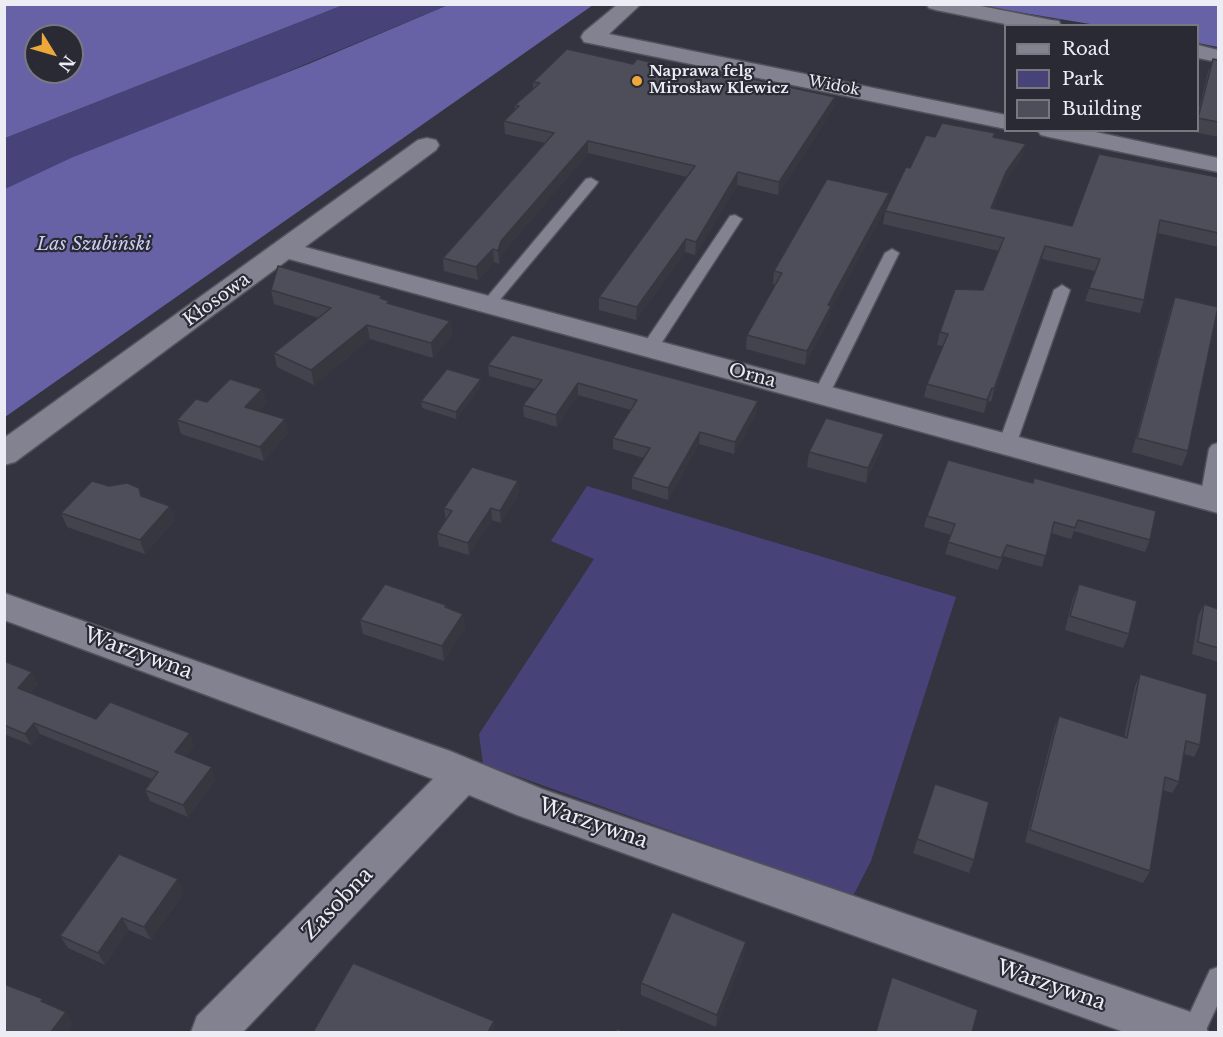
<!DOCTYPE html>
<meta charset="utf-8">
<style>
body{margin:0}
#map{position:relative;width:1223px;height:1037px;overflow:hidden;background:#343440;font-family:"Libre Baskerville",serif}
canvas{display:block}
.frame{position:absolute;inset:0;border:6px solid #ececf4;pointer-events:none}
.legend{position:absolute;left:1004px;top:24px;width:195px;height:108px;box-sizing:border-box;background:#2a2a35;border:2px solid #787881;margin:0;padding:8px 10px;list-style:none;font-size:18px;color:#ececf4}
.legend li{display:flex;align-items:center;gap:12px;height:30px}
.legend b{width:30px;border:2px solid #787881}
.north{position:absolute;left:24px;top:24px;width:60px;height:60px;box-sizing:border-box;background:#2a2a35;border:2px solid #787881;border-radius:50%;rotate:127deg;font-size:16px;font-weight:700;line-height:24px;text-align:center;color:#ececf4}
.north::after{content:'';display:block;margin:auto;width:21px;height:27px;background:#eca93a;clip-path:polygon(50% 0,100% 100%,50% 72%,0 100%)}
</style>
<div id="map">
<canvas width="1223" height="1037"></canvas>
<div class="frame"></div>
<ul class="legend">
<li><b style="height:8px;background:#828290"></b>Road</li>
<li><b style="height:16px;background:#474378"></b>Park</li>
<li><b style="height:16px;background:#4e4e5b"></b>Building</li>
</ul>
<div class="north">N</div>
</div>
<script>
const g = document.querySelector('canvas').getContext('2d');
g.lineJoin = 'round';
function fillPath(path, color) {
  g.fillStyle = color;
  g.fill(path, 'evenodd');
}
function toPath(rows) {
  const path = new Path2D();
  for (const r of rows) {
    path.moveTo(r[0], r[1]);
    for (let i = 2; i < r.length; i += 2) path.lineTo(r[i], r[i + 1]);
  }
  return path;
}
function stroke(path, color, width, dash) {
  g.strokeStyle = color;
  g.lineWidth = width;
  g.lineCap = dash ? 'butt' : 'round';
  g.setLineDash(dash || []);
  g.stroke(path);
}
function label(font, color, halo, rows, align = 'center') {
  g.font = font + ' "Libre Baskerville",serif';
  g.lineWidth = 4.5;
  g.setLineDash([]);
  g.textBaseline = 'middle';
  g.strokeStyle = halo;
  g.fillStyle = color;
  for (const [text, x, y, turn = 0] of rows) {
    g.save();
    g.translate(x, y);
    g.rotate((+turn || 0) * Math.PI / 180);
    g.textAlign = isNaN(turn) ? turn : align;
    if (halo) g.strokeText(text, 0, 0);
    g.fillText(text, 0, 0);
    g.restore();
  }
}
fillPath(toPath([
 [343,5,448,5,5,189,5,138],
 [587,486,956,597,871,861,853,896,483,764,479,734,594,559,551,541]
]), '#474378');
fillPath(toPath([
 [5,4,343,4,343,5,5,138],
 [36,36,72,36,72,72,36,72],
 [448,5,593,5,5,417,5,189,71,158,311,63],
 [976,5,1218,5,1218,47,1198,43,1198,26,1096,25]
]), '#6762a5');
const lane = toPath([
 [591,178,598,182,596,185,493,308,483,308,480,305,483,302,586,179,591,178],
 [735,215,742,219,655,353,643,353,641,349,643,345,730,216,735,215],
 [892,249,899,253,829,395,827,399,821,400,815,399,813,395,885,253,892,249],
 [1062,285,1070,290,1016,445,1013,449,1001,449,998,445,1054,290,1062,285],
 [1218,443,1218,495,1215,503,1209,505,1203,503,1200,499,1209,449,1212,445,1218,443],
 [1218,967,1218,1004,1205,1032,1181,1032,1210,970,1218,967]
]);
const street = toPath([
 [618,4,641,4,609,34,1006,115,1006,129,584,42,581,37,584,32,618,4],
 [926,4,971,4,1051,20,1059,21,1061,26,1015,26,936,10,929,8,926,4],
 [1198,45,1218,50,1218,62,1198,58,1198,45],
 [1037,130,1086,130,1218,158,1218,172,1049,137,1041,135,1037,130],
 [427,138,436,140,439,145,436,150,305,247,1218,490,1218,513,289,259,15,462,4,465,4,438,418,140,427,138],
 [4,593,450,751,542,789,1185,1010,1201,1016,1208,1032,1124,1032,517,815,469,795,243,1032,191,1032,197,1016,433,779,4,620,4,593]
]);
stroke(lane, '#52525c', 3);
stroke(street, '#52525c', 3);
fillPath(lane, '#828290');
fillPath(street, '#828290');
fillPath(toPath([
 [1213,59,1218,60,1218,137,1194,132,1194,130,1197,130,1197,117,1208,72],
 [633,64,697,73,835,97,833,109,778,195,737,185,695,255,685,252,636,320,599,310,599,297,687,177,588,153,502,254,499,264,494,262,478,280,444,271,443,258,545,143,505,134,504,121,515,110,515,105,533,89,533,82],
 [995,133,994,137,1023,156,1003,185,993,208,1072,226,1218,177,1218,247,1158,233,1144,300,1140,313,1085,301,1095,271,1042,259,991,402,988,401,984,413,924,397,927,384,943,346,937,345,940,332,983,290,999,251,883,224,885,211,935,137],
 [887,206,830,311,829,319,805,365,746,349,747,335,775,285,773,284,774,271],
 [271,290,382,299,389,304,450,321,452,335,433,358,370,339,314,385,277,367,274,353,319,318,274,304],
 [1175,297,1188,451,1182,466,1132,452,1170,311],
 [488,365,757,412,734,454,699,444,668,500,632,489,632,477,644,458,613,449,613,438,631,410,578,395,557,427,524,417,523,405,535,389,489,376],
 [481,379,481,386,456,419,422,408,421,401],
 [262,389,266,403,258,411,285,419,288,433,264,461,181,434,177,420,207,402],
 [884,434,881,448,866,483,807,467,809,452],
 [518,481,519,493,501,523,492,520,469,555,439,546,437,533,446,521,444,508],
 [1033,483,1150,540,1145,552,1074,531,1071,539,1051,533,1042,567,1003,556,998,570,945,554,951,535,924,527,927,516],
 [142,496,170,506,175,520,145,554,67,527,61,513],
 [1079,584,1129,634,1123,648,1065,630,1073,598],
 [1204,604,1218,609,1218,662,1192,654,1198,616],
 [446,605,446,608,463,614,465,628,444,661,363,634,360,620],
 [4,661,38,684,30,693,96,719,194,745,185,757,216,779,188,817,150,801,145,790,152,779,40,734,31,745,4,734],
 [1140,674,1200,745,1194,757,1184,754,1179,782,1172,793,1163,790,1150,871,1143,883,1025,842,1054,728,1059,716,1124,737,1135,686],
 [935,784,974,860,969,873,913,853],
 [184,892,151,940,129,930,105,965,68,948,60,936],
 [744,955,716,1027,641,995,641,983]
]), '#43434e');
fillPath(toPath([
 [835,97,833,109,778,195,779,182],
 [588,141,588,153,502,254,499,264,498,251,501,241],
 [1026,144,1023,156,1003,185,988,220,991,208,1006,172],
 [738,172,737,185,695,255,696,242],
 [889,193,887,206,830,311,829,319,805,365,807,351,828,305],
 [686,239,685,252,636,320,637,307],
 [1045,246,1042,259,991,402,994,389],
 [493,249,494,262,478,280,476,267],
 [450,321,452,335,433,358,431,343],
 [367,325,370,339,314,385,311,370],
 [481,379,481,386,456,419,456,412],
 [578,383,578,395,557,427,556,415],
 [992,388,988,401,984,413,987,400],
 [262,389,266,403,249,421,245,407],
 [758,401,757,412,734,454,735,442],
 [285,419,288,433,264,461,260,447],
 [700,432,699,444,668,500,668,488],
 [884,434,881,448,866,483,868,468],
 [518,481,519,493,501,523,500,511],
 [170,506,175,520,145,554,140,540],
 [491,508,492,520,469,555,468,543],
 [463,614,465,628,444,661,442,646],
 [32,672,38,684,24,700,18,688],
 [34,723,40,734,31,745,25,734],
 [190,733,194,745,180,764,175,752],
 [212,767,216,779,188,817,183,805],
 [178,879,184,892,151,940,144,927],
 [122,918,129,930,105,965,98,953],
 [746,942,744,955,716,1027,717,1015],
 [66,1012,74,1024,68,1032,51,1032],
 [494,1021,496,1032,488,1032]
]), '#373740');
const building = toPath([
 [567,49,633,64,637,59,697,73,701,68,835,97,779,182,738,172,696,242,686,239,637,307,599,297,695,166,588,141,501,241,498,251,493,249,476,267,443,258,554,133,504,121,519,106,515,105,540,83,533,82,567,49],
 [1213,59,1218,60,1218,122,1198,118,1213,59],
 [942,123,995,133,993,137,1026,144,1006,172,991,208,1072,226,1099,154,1218,177,1218,233,1160,220,1144,300,1089,288,1100,259,1045,246,994,389,992,388,987,400,927,384,948,334,940,332,955,289,983,290,1004,238,885,211,906,167,910,168,926,135,935,137,942,123],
 [827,179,889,193,828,305,831,306,807,351,747,335,782,273,774,271,827,179],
 [278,266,382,296,380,298,389,301,387,303,450,321,431,343,367,325,311,370,274,353,331,308,271,290,278,266],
 [1175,297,1218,307,1188,451,1137,438,1175,297],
 [512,335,758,401,735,442,700,432,668,488,632,477,650,448,613,438,637,400,578,383,556,415,523,405,542,380,488,365,512,335],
 [447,369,481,379,456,412,421,401,447,369],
 [230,379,262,389,245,407,285,419,260,447,177,420,196,399,207,402,230,379],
 [826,418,884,434,868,468,809,452,826,418],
 [948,460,1033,483,1034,478,1156,511,1150,540,1078,520,1075,528,1054,522,1046,556,1007,545,1001,558,948,542,955,524,927,516,948,460],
 [472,467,518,481,500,511,491,508,468,543,437,533,452,511,444,508,472,467],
 [92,481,109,486,127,483,139,488,141,496,170,506,140,540,61,513,92,481],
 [385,584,446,605,445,607,463,614,442,646,360,620,385,584],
 [1079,584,1137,601,1129,634,1070,616,1079,584],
 [1204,604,1218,609,1218,648,1198,642,1204,604],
 [4,661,32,672,18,688,96,719,110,702,190,733,175,752,212,767,183,805,145,790,158,772,34,723,25,734,4,725,4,661],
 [1140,674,1207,694,1200,745,1186,741,1179,782,1165,777,1150,871,1030,830,1059,716,1127,738,1140,674],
 [935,784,989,802,974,860,917,839,935,784],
 [119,854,178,879,144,927,122,918,98,953,60,936,119,854],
 [672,912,746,942,717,1015,641,983,672,912],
 [353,963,494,1021,488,1032,313,1032,353,963],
 [892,977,978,1010,972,1032,876,1032,892,977],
 [4,984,43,999,41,1001,66,1012,51,1032,4,1032,4,984],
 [617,1029,626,1032,615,1032,617,1029]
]);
fillPath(building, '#4e4e5b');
stroke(building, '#373740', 1.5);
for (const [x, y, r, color] of [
 [637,81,6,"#eca93a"]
]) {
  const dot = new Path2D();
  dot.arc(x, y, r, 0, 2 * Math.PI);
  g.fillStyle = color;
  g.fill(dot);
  stroke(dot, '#2a2a35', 2);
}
label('bold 15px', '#ececf4', '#2a2a35', [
 ["Naprawa felg",649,72],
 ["Mirosław Klewicz",649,89]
], 'left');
label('15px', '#ececf4', '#2a2a35', [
 ["Widok",834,86,11]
]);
label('italic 18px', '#cdcdf3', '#2a2a35', [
 ["Las Szubiński",94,245]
]);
label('18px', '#ececf4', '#2a2a35', [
 ["Kłosowa",217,300,-36],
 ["Orna",752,376,15]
]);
label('21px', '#ececf4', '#2a2a35', [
 ["Warzywna",138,654,20],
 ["Warzywna",593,824,19],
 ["Zasobna",338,904,-46],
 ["Warzywna",1051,986,19]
]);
</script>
